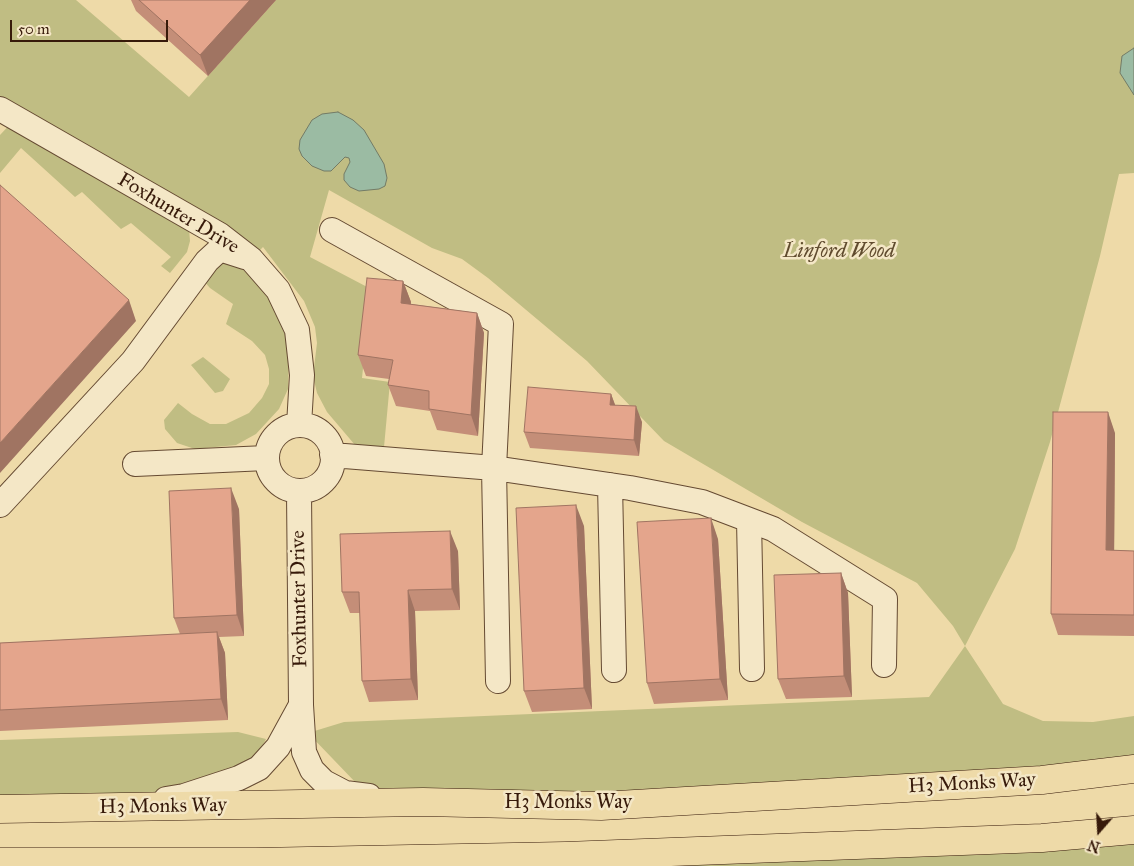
<!DOCTYPE html>
<style>
body{margin:0}
#map{position:relative;width:1134px;height:866px;overflow:hidden;background:#eedaa8;font-family:"IM FELL Great Primer",serif}
canvas{display:block}
.north{position:absolute;left:1074px;top:806px;width:50px;height:50px;-webkit-text-stroke:4px #f4e7c6;paint-order:stroke;rotate:199deg;font-size:14px;font-weight:700;line-height:20px;text-align:center;color:#371a0a}
.north::after{content:'';display:block;margin:auto;width:18px;height:22px;background:#371a0a;clip-path:polygon(50% 0,100% 100%,50% 72%,0 100%)}
.scale{position:absolute;left:10px;top:20px;width:158px;height:22px;box-sizing:border-box;border:2px solid #371a0a;border-top:0;padding-left:6px;font-size:15px;line-height:18px;white-space:nowrap;color:#371a0a;-webkit-text-stroke:4px #f4e7c6;paint-order:stroke}
</style>
<div id="map">
<canvas width="1134" height="866"></canvas>
<div class="north">N</div>
<div class="scale">50 m</div>
</div>
<script>
const g = document.querySelector('canvas').getContext('2d');
g.lineJoin = 'round';
function fillPath(path, color) {
  g.fillStyle = color;
  g.fill(path, 'evenodd');
}
function toPath(rows) {
  const path = new Path2D();
  for (const r of rows) {
    if (r.length === 3) {
      path.moveTo(r[0] + r[2], r[1]);
      path.arc(r[0], r[1], r[2], 0, 2 * Math.PI);
      continue;
    }
    path.moveTo(r[0], r[1]);
    for (let i = 2; i < r.length; i += 2) path.lineTo(r[i], r[i + 1]);
  }
  return path;
}
function stroke(path, color, width, dash) {
  g.strokeStyle = color;
  g.lineWidth = width;
  g.lineCap = dash ? 'butt' : 'round';
  g.setLineDash(dash || []);
  g.stroke(path);
}
function label(font, color, halo, rows, align = 'center') {
  g.font = font + ' "IM FELL Great Primer",serif';
  g.lineWidth = 5;
  g.setLineDash([]);
  g.textBaseline = 'middle';
  g.strokeStyle = halo;
  g.fillStyle = color;
  for (const [text, x, y, turn = 0] of rows) {
    g.save();
    g.translate(x, y);
    g.rotate((+turn || 0) * Math.PI / 180);
    g.textAlign = isNaN(turn) ? turn : align;
    if (halo) g.strokeText(text, 0, 0);
    g.fillText(text, 0, 0);
    g.restore();
  }
}
fillPath(toPath([
 [0,0,76,0,189,97,276,0,1134,0,1134,173,1119,174,1100,256,1050,442,1015,549,965,646,1003,704,1043,721,1093,722,1134,716,1134,769,423,802,357,784,308,733,344,722,929,697,965,646,953,626,917,583,802,522,664,441,587,361,488,278,462,259,432,248,329,190,310,257,371,289,362,378,390,382,383,458,355,445,327,412,317,393,313,376,317,343,315,327,304,301,263,247,251,259,189,229,190,241,187,252,170,273,161,266,171,257,131,223,121,229,82,192,75,197,21,148,0,173,0,135,15,119,0,109],
 [230,259,268,285,286,329,289,349,288,389,279,409,256,434,236,445,195,449,177,443,165,429,164,420,178,403,192,414,210,424,226,424,249,413,262,398,269,384,269,369,265,355,252,341,226,324,233,304,210,288,203,280,210,265],
 [203,357,230,379,223,391,215,393,191,365],
 [238,732,266,739,260,751,252,761,184,796,0,809,0,740],
 [1134,833,1134,866,0,866]
]), '#c0bd83');
const water = toPath([
 [1134,48,1134,95,1120,73,1122,56,1134,48],
 [338,112,353,120,364,130,384,164,387,178,385,186,379,189,359,191,350,187,344,180,344,174,350,162,349,158,345,157,331,171,324,171,312,166,302,156,299,149,300,140,312,120,322,114,338,112]
]);
fillPath(water, '#9bbba3');
stroke(water, '#737b66', 1);
const minor = toPath([
 [0,109,220,235,251,259,278,290,297,330,302,375,299,425],
 [332,230,501,324,494,468,498,681],
 [300,458,33],
 [332,455,494,468,630,488,702,502,773,529,885,599,884,665],
 [135,464,266,458],
 [610,485,614,670],
 [299,493,301,705,304,752,312,770,324,782,345,793,369,796],
 [0,505,133,361,207,261,220,249,245,257],
 [749,520,752,669],
 [166,799,184,796,239,778,259,768,278,747,301,705]
]);
const major = toPath([
 [0,809,423,802,601,806,1042,780,1134,769],
 [0,862,256,862,565,856,1042,838,1134,830]
]);
stroke(minor, '#654a32', 26);
stroke(major, '#371a0a', 29);
stroke(minor, '#f4e7c6', 24);
stroke(major, '#eedaa8', 28);
fillPath(toPath([
 [131,0,276,0,208,76,136,11],
 [403,281,411,302,411,304,477,313,484,333,478,436,437,430,430,411,396,406,388,385,389,379,366,376,358,355],
 [611,394,615,405,642,422,639,456,530,448,524,432],
 [1115,433,1114,550,1134,551,1134,636,1058,635,1051,614],
 [239,509,244,636,219,637,225,653,228,720,0,731,0,643,180,634,174,618],
 [584,526,592,709,532,712,524,691],
 [718,539,728,700,654,704,647,683],
 [458,551,460,610,415,611,418,700,369,702,362,681,360,613,350,613,342,592],
 [841,573,848,593,852,697,786,699,778,679]
]), '#c48e78');
fillPath(toPath([
 [250,0,276,0,208,76,200,55],
 [403,281,411,302,409,324,401,303],
 [129,300,136,321,0,473,0,443],
 [477,313,484,333,478,436,471,415],
 [611,394,617,410,610,405],
 [636,406,642,422,639,456,634,440],
 [1108,412,1115,433,1114,571,1106,550],
 [231,488,239,509,244,636,237,615],
 [576,505,584,526,592,709,584,688],
 [711,518,718,539,728,700,720,679],
 [450,531,458,551,460,610,452,589],
 [841,573,848,593,852,697,844,676],
 [408,590,415,611,418,700,411,679],
 [217,632,225,653,228,720,221,699]
]), '#a07462');
const building = toPath([
 [139,0,250,0,200,55,139,0],
 [0,185,129,300,0,443,0,185],
 [367,278,403,281,401,303,477,313,471,415,429,409,429,391,388,385,393,360,358,355,367,278],
 [528,387,611,394,610,405,636,406,634,440,524,432,528,387],
 [1053,412,1108,412,1106,550,1134,551,1134,615,1051,614,1053,412],
 [231,488,237,615,174,618,169,491,231,488],
 [576,505,584,688,524,691,516,508,576,505],
 [711,518,720,679,647,683,637,522,711,518],
 [450,531,452,589,408,590,411,679,362,681,359,592,342,592,340,534,450,531],
 [841,573,844,676,778,679,774,575,841,573],
 [217,632,221,699,0,710,0,643,217,632]
]);
fillPath(building, '#e4a58c');
stroke(building, '#a07462', 1);
label('20px', '#371a0a', '#f4e7c6', [
 ["Foxhunter Drive",178,214,31],
 ["Foxhunter Drive",300,599,-91],
 ["H3 Monks Way",972,784,-3],
 ["H3 Monks Way",568,803],
 ["H3 Monks Way",163,807,-1]
]);
label('italic 20px', '#604b2e', '#f4e7c6', [
 ["Linford Wood",839,252]
]);
</script>
